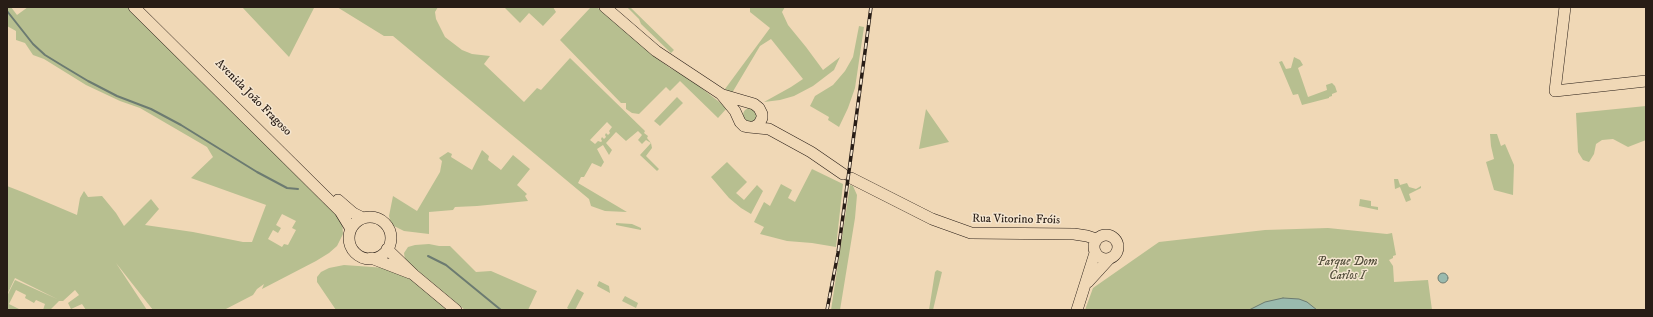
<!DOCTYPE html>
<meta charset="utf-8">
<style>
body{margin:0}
#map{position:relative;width:1653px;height:317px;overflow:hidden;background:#f0d8b6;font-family:"IM FELL DW Pica",serif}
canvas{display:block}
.frame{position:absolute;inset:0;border:8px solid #281d16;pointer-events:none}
</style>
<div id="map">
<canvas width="1653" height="317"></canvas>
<div class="frame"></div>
</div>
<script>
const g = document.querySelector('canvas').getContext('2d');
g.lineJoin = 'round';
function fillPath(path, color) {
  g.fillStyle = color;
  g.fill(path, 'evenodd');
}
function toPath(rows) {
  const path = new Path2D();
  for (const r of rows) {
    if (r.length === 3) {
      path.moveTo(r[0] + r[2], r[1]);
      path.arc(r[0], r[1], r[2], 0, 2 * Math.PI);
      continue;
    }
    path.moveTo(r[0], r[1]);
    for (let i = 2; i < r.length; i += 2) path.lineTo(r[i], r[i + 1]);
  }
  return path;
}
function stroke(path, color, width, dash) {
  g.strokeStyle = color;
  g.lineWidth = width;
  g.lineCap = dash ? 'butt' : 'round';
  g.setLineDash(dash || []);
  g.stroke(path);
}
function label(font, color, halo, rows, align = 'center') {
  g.font = font + ' "IM FELL DW Pica",serif';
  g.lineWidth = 3;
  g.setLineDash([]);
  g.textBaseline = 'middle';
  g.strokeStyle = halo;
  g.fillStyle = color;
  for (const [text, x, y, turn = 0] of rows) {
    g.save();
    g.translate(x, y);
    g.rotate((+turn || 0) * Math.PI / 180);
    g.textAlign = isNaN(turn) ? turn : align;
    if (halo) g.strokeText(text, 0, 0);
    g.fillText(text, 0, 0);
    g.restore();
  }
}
fillPath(toPath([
 [7,7,11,7,17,15,28,7,134,7,342,220,343,234,337,246,329,253,316,261,262,289,264,284,257,289,253,295,224,310,153,310,116,263,147,310,86,310,82,304,71,309,68,303,79,295,75,290,63,301,59,301,50,310,43,310,45,304,36,300,34,303,25,298,26,295,16,290,9,304,19,309,7,310,7,296,15,280,57,299,15,278,7,295,7,186,25,193,77,215,80,198,84,191,88,197,102,196,116,213,124,226,151,199,159,209,145,225,193,232,243,242,252,242,266,205,269,206,191,178,213,157,207,147,140,108,120,101,86,85,44,59,33,55,25,43,16,40,16,31,7,26],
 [282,214,296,221,292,228,296,230,288,245,284,244,282,247,268,239,273,230,278,233,281,228,276,225],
 [242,7,313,7,314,8,289,57],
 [337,7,438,7,435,12,436,19,445,37,462,50,472,54,490,56,484,64,524,102,537,88,541,90,570,58,645,131,644,133,648,136,647,138,651,143,652,148,646,156,659,169,657,171,640,155,651,143,646,140,642,144,638,140,642,135,638,131,626,141,616,132,606,143,612,150,609,155,603,145,597,149,604,162,601,167,592,163,584,177,581,177,578,183,627,212,605,211,591,206,589,199,393,36,384,36],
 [607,122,612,127,609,131,610,133,608,135,606,133,605,135,606,137,604,139,602,137,601,139,602,141,601,142,598,141,595,144,590,140],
 [504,7,553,7,556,12,543,26,529,13,520,23],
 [591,7,598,8,658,59,670,68,686,76,727,108,718,118,680,81,670,91,666,87,639,114,632,113,626,109,626,103,621,103,560,40],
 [627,7,630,7,674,50,671,53,641,24,639,19],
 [750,7,785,7,782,12,788,25,806,47,823,70,840,57,834,70,813,86,794,96,780,100,764,102,791,87,803,79,771,39,760,46,732,93,725,89,770,28,750,12],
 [859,26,864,27,855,88,848,108,839,127,828,120,829,117,810,106,815,96,833,85,845,71,853,57],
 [1294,57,1300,60,1303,65,1298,68,1308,97,1327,90,1326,85,1332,83,1335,86,1337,92,1332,94,1332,96,1329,97,1329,98,1302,105,1298,94,1293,95,1279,62,1282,61,1286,69,1291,68],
 [677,97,683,103,660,126,654,121],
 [1646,106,1646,140,1628,147,1613,139,1602,140,1596,144,1594,154,1589,162,1583,160,1578,152,1576,113],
 [750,115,7],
 [926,109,949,142,919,149],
 [1490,134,1497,134,1501,146,1505,144,1514,165,1513,195,1494,190,1486,162,1494,159,1491,146],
 [482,150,489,156,488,160,501,170,513,155,530,169,517,185,527,194,525,196,528,201,477,206,455,207,453,210,429,212,429,234,404,231,394,226,391,224,389,216,393,196,417,211,440,172,442,161,439,158,448,152,452,154,451,157,472,170],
 [727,162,747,182,736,193,744,200,757,185,763,191,751,214,741,208,729,198,711,177],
 [812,169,843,184,836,247,812,243,787,241,760,234,764,227,754,222,764,202,770,206,781,184,792,190,788,198,795,202],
 [1394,179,1398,179,1400,185,1407,183,1409,187,1416,189,1421,186,1421,188,1409,194,1411,200,1406,202,1400,187,1395,189],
 [850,185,853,186,857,195,855,218,840,310,831,310],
 [1360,199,1371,201,1371,206,1378,207,1378,210,1359,206],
 [616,223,632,224,641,228,641,230,616,225],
 [1328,228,1387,234,1392,233,1396,255,1393,256,1393,258,1389,260,1393,266,1394,282,1428,280,1432,310,1085,310,1093,288,1159,242,1265,230],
 [429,244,439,246,450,246,476,272,491,271,537,291,528,310,465,310,405,260,404,253,408,247,415,245],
 [344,265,386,268,408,276,449,310,336,310,317,282,317,277,321,272,329,268],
 [937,270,942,272,933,310,929,310,935,272],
 [599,281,609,286,610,293,597,286],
 [577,289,584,293,575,310,570,310,567,308],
 [625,296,638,303,636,308,622,301]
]), '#b7bf90');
const water = toPath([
 [1443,278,5],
 [1283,298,1299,299,1307,302,1317,310,1249,310,1265,302,1283,298]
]);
fillPath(water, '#9abaae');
stroke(water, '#6c7b71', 1);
stroke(toPath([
 [7,11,33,44,45,55,63,66,88,81,117,96,151,109,181,125,257,172,287,188,298,189],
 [428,256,446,265,501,310]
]), '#6c7b71', 2);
const major = toPath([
 [134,7,340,211,351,229],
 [605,7,656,51,721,94,735,111,740,122,744,126,749,127,769,129,811,152,843,174],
 [1565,7,1555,91,1646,81],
 [723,95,754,104,759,108,762,114,762,118,759,124,754,127],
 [851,178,932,219,971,233,1074,234,1087,236,1096,239],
 [338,200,353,213,363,218],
 [370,238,21],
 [1106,247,12],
 [387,249,414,275,456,310],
 [371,258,410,273],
 [1088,282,1109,259],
 [1077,310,1095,253]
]);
stroke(major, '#281d16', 12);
stroke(major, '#f0d8b6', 11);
const rail = toPath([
 [827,310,838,253,871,7]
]);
stroke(rail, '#281d16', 3.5);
stroke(rail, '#f5e6d0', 2, [6]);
label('12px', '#281d16', '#f5e6d0', [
 ["Avenida João Fragoso",253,98,45],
 ["Rua Vitorino Fróis",1016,220,1]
]);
label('italic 12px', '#534e3b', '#f5e6d0', [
 ["Parque Dom",1347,263],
 ["Carlos I",1347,277]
]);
</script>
